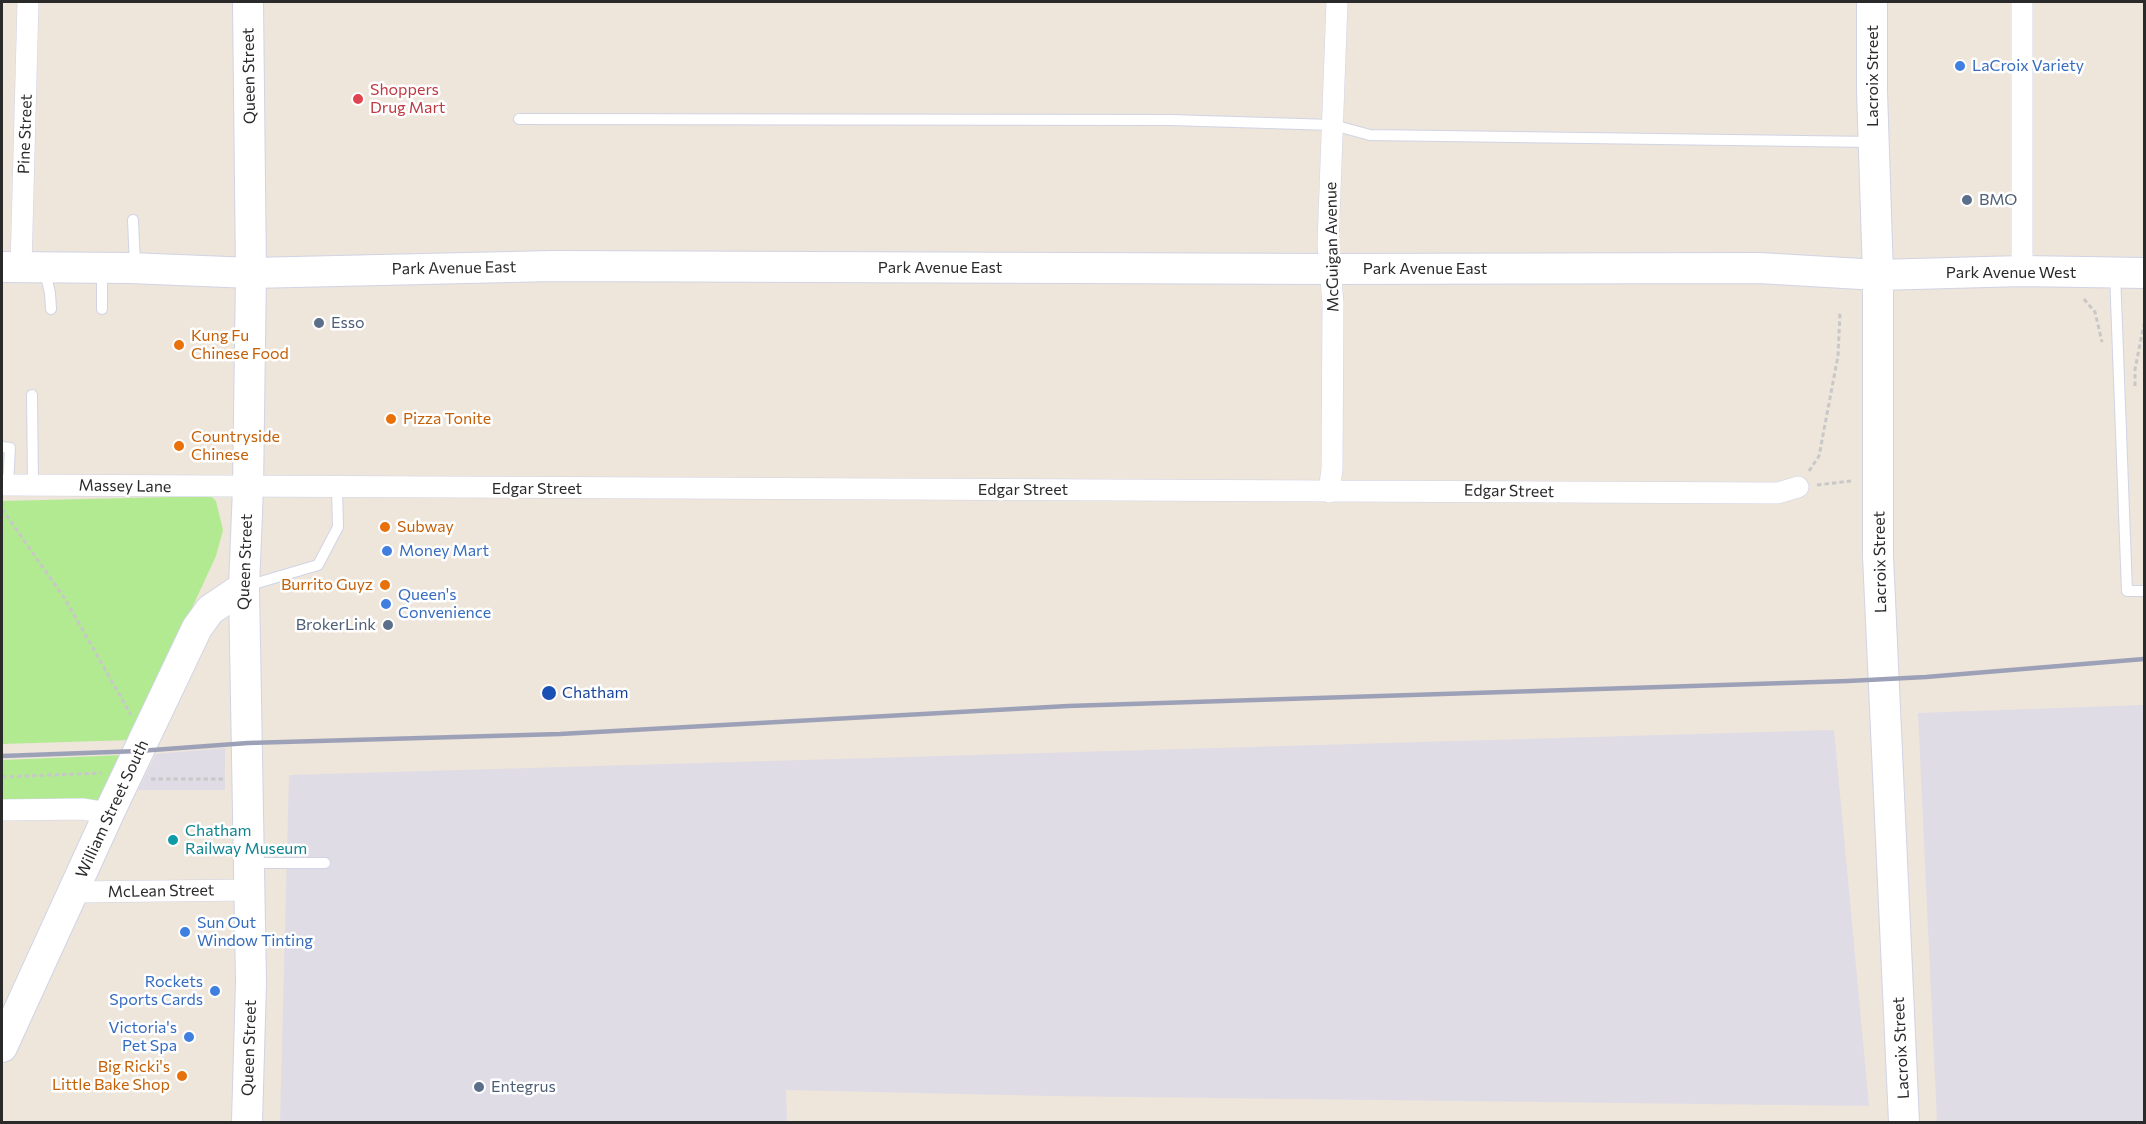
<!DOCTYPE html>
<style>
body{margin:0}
#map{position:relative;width:2146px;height:1124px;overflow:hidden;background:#eee5db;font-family:Commissioner,sans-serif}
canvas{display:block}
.frame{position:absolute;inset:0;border:3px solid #2a2a2a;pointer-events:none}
</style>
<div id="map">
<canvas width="2146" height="1124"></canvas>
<div class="frame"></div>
</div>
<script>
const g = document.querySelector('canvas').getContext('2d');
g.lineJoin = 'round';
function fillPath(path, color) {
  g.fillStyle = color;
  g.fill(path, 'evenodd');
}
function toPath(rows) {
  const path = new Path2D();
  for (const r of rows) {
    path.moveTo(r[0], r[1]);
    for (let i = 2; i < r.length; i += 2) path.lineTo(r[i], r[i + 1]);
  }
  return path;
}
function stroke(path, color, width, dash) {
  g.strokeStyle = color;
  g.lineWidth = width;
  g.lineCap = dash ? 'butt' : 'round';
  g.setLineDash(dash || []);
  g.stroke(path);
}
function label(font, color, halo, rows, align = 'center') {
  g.font = font + ' Commissioner,sans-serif';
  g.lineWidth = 5;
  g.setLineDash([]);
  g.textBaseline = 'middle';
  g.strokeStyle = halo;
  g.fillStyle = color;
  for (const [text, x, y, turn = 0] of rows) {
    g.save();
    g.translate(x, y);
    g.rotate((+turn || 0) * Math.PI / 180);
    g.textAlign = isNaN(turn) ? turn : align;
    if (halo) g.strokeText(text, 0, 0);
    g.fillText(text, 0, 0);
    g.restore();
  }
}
fillPath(toPath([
 [2144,705,2144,1122,1937,1122,1918,713],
 [1834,730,1869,1106,1051,1096,786,1090,787,1122,280,1122,289,775],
 [225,748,225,790,138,790,156,754]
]), '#dfdce6');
fillPath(toPath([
 [211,496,216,501,223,530,216,556,131,740,2,744,2,501],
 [125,755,105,796,95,806,2,813,2,760]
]), '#b2ea92');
const lane = toPath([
 [519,119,1170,120,1333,125,1370,135,1873,142],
 [133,220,135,265],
 [44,268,50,293,51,309],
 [102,270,102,309],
 [2115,273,2127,591,2144,591],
 [32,395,33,484],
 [2,447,10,448,8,485],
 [247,586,318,565,338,527,337,488],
 [250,863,325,863]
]);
const street = toPath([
 [2022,2,2022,271],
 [21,266,28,2],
 [2,485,1778,493,1798,487],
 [1329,492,1332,469,1333,303,1328,244,1337,2],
 [2,810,82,809,109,813],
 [73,892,249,890]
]);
const secondary = toPath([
 [1872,2,1872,91,1878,275,1878,556,1904,1122],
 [2,267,130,268,251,273,553,266,1331,269,1759,268,1878,275,2022,271,2144,273],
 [2,1047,109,813,197,628,210,610,244,587],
 [247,1122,251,982,244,587,248,488,251,273,248,2]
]);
stroke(lane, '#d0d4e5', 12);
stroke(street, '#d0d4e5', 22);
stroke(secondary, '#d0d4e5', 32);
stroke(toPath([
 [2084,299,2095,312,2102,342],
 [2135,386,2135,369,2144,324],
 [1809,471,1819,456,1838,356,1840,312],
 [1817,485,1851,481],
 [2,509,65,599,131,715],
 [2,777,102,773],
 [151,779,226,779]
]), '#c8c8c8', 3, [4.5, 3]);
stroke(lane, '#fff', 10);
stroke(street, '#fff', 21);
stroke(secondary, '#fff', 30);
stroke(toPath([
 [2,756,139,751,248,743,560,734,1068,706,1848,681,1926,677,2144,659]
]), '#9da1b7', 4.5);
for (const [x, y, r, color] of [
 [1960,66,6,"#3f7fe0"],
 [358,99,6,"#e0444e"],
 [1967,200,6,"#5c6f8a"],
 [319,323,6,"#5c6f8a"],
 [179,345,6,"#e8710a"],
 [391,419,6,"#e8710a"],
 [179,446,6,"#e8710a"],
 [385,527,6,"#e8710a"],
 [387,551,6,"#3f7fe0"],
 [385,585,6,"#e8710a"],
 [386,604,6,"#3f7fe0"],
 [388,625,6,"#5c6f8a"],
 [549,693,8,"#1a4fb4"],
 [173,840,6,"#0f9aa8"],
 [185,932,6,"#3f7fe0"],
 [215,991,6,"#3f7fe0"],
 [189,1037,6,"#3f7fe0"],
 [182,1076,6,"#e8710a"],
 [479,1087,6,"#5c6f8a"]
]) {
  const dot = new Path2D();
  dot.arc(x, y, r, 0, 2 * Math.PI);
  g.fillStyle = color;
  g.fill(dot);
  stroke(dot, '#fff', 2);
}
label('16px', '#366cbe', '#fff', [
 ["LaCroix Variety",1972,66],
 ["Money Mart",399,551],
 ["Queen's",398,595],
 ["Convenience",398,613],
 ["Sun Out",197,923],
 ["Window Tinting",197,941],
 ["Rockets",203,982,"right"],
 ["Sports Cards",203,1000,"right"],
 ["Victoria's",177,1028,"right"],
 ["Pet Spa",177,1046,"right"]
], 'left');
label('16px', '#2a2a2a', '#fff', [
 ["Queen Street",249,76,-91],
 ["Lacroix Street",1873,76,-90],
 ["Pine Street",25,134,-88],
 ["McGuigan Avenue",1332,247,-91],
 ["Park Avenue East",454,268,-1],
 ["Park Avenue East",940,268],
 ["Park Avenue East",1425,269],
 ["Park Avenue West",2011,273],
 ["Massey Lane",125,486,1],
 ["Edgar Street",537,489],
 ["Edgar Street",1023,490],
 ["Edgar Street",1509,491,1],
 ["Queen Street",245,562,-88],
 ["Lacroix Street",1880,562,-91],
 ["William Street South",112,809,-65],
 ["McLean Street",161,891,-1],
 ["Queen Street",249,1048,-88],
 ["Lacroix Street",1901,1048,-93]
]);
label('16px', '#be3a42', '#fff', [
 ["Shoppers",370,90],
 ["Drug Mart",370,108]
], 'left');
label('16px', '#4e5e75', '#fff', [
 ["BMO",1979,200],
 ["Esso",331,323],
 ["BrokerLink",376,625,"right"],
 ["Entegrus",491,1087]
], 'left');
label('16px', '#c56008', '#fff', [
 ["Kung Fu",191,336],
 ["Chinese Food",191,354],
 ["Pizza Tonite",403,419],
 ["Countryside",191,437],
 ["Chinese",191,455],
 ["Subway",397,527],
 ["Burrito Guyz",373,585,"right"],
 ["Big Ricki's",170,1067,"right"],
 ["Little Bake Shop",170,1085,"right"]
], 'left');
label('16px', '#164399', '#fff', [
 ["Chatham",562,693]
], 'left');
label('16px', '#0d838f', '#fff', [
 ["Chatham",185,831],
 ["Railway Museum",185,849]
], 'left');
</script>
